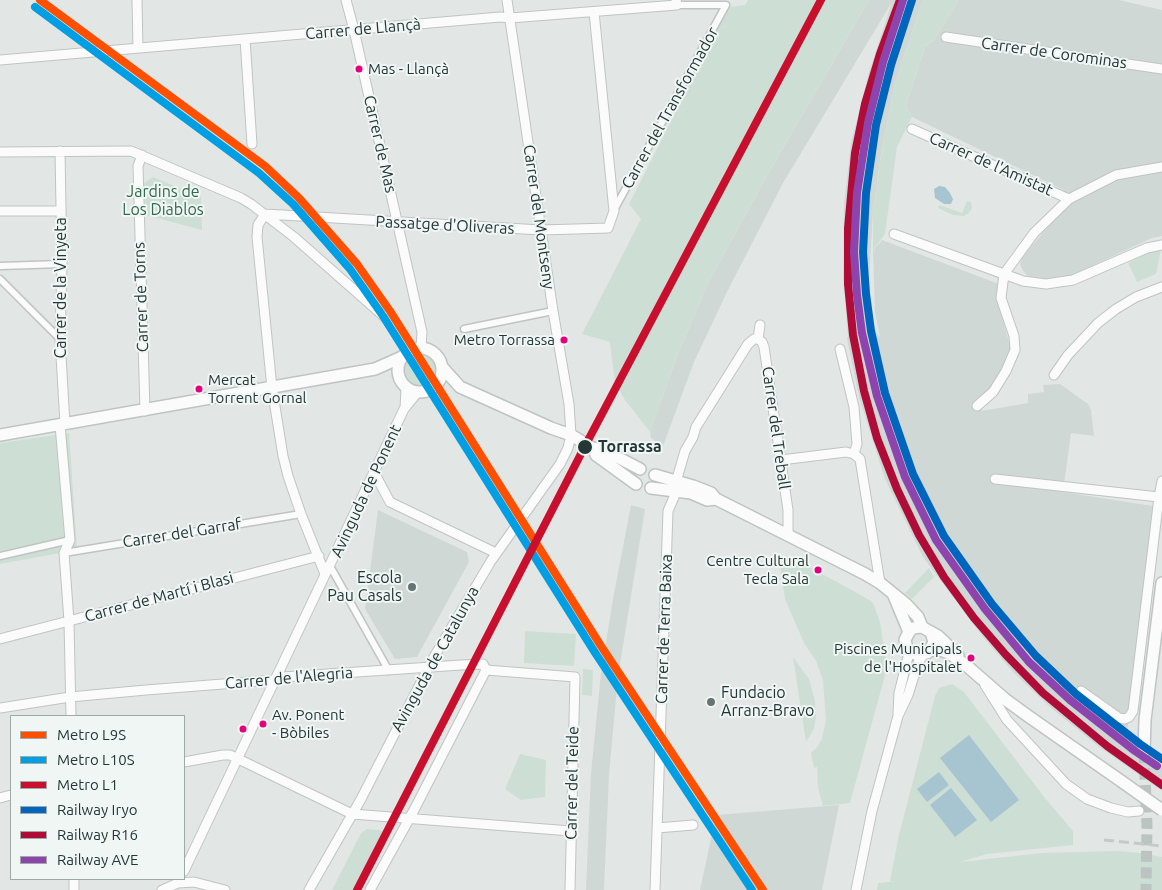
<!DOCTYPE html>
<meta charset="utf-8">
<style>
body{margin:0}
#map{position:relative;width:1162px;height:890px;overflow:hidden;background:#e2e7e5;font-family:Ubuntu,sans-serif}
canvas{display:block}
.legend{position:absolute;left:10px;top:715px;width:175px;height:165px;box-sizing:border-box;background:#f0f6f4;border:1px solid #9eaaa8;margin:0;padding:6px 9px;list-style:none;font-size:15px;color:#233735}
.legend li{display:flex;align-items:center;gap:10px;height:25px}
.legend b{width:25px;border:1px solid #9eaaa8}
</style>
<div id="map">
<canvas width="1162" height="890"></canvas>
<ul class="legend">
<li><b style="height:6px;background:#fe5000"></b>Metro L9S</li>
<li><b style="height:6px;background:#009fe3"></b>Metro L10S</li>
<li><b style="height:6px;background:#c8102e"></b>Metro L1</li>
<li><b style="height:6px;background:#0065bd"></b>Railway Iryo</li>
<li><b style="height:6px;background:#af0d38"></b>Railway R16</li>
<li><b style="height:6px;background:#8e44ad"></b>Railway AVE</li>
</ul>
</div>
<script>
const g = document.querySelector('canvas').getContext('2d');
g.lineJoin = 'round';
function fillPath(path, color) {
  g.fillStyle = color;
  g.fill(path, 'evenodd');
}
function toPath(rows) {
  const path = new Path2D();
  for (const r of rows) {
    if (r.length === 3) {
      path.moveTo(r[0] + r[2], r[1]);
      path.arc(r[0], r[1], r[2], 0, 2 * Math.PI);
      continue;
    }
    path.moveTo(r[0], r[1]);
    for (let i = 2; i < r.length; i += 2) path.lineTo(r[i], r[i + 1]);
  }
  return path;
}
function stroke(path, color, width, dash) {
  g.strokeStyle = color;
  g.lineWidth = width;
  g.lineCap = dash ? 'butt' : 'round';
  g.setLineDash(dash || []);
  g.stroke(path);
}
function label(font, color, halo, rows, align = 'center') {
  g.font = font + ' Ubuntu,sans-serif';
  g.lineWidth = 4;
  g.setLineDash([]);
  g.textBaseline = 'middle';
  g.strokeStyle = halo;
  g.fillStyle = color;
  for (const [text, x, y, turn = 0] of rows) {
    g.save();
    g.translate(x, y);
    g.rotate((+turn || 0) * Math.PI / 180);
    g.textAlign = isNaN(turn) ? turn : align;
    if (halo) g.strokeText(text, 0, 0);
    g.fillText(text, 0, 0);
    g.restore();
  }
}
fillPath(toPath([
 [869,0,924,0,919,11,895,84,881,154,873,212,869,280,875,329,880,338,875,313,873,251,882,240,999,284,996,297,1011,349,981,411,1028,403,1028,394,1044,392,1043,385,1060,384,1088,404,1091,410,1094,436,1071,433,1063,492,1153,506,1126,742,1162,768,1162,791,1098,746,1050,707,1013,672,983,637,923,557,885,479,859,397,847,339,848,336,843,277,844,205,851,143,869,72,892,2,783,183,727,292,694,362,663,446,651,438,650,432,677,356,709,281,768,174],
 [959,0,1119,0,1162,10,1162,236,1152,238,1070,276,1047,281,1028,276,1023,271,1020,264,1022,257,1068,204,1064,190,912,117,906,106,925,47,934,40],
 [631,505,645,509,618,677,609,775,604,890,586,890,591,773,601,673,613,599],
 [378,510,467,552,469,562,417,657,395,659,365,609],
 [839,805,822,890,700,890,716,815]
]), '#d0d8d6');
fillPath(toPath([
 [748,0,869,0,768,174,709,281,677,356,650,432,625,400,615,383,610,342,582,334,641,219,629,204,729,7,745,5],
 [924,0,959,0,934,40,925,47,906,106,912,117,897,147,885,234,873,251,873,212,881,154,895,84,919,11],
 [153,177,201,197,202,230,146,215,144,183],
 [967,201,971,202,972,208,969,213,964,216,953,215,938,208,939,205,962,213],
 [1160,250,1161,250,1156,274,1137,282,1128,263,1147,253],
 [420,370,15],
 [69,433,77,550,0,564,0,443],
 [786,555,850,589,871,601,874,605,880,622,887,668,850,803,823,806,818,788,817,767,814,768,811,753,818,746,822,739,826,720,823,680,816,661,804,643,785,599,779,560],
 [929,568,934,577,912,599,905,593],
 [525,631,576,634,574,666,524,663],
 [793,657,809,679,815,701,816,717,814,729,806,742],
 [583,669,593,670,592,696,582,695],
 [952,684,964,692,1045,798,1073,831,1073,845,987,854,960,862,1042,853,1117,851,1140,853,1162,857,1162,890,877,890,878,883,897,881,890,881,899,835,935,696,939,688],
 [520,754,546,760,545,797,521,800,505,789],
 [367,829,379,830,382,831,383,834,354,890,332,890,361,833]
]), '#cddfd5');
fillPath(toPath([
 [939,186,945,187,950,193,953,199,951,204,944,204,935,198,934,189],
 [969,735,1019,800,991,822,940,758],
 [939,772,949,785,927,802,917,789],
 [951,788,977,820,955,837,930,805]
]), '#a7c4d1');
stroke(toPath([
 [1144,752,1147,825,1146,890]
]), '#bcc4c2', 11, [11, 5.5]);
const pedestrian = toPath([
 [614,210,726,5,677,5],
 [0,266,62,264],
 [0,279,60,339],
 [464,329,553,311],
 [64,553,301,514],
 [0,556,70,540],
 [330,566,389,671]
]);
const minor = toPath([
 [137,0,138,48],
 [346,0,354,30,422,332,421,348],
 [946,37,1162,69],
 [245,39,252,144],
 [0,60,500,17,510,18,677,5,676,0],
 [912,129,1069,199],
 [60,151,62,264,60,339,65,424],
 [0,152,131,151,241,198,251,204,294,237,395,326,413,349],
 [142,155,138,166,145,411],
 [0,211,61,211],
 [894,234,1023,281,1046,284,1073,280,1147,248,1162,245],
 [1004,274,1034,233,1069,199,1116,175,1162,167],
 [758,339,762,342,764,347,788,510,788,535],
 [758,339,760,325],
 [840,349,854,407,857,444,854,454],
 [1054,375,1068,355,1098,323,1116,309,1136,297,1162,287],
 [977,406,993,392,1006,371,1015,350,1014,336,1001,298,1004,274],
 [405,408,406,388],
 [60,425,70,540,64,553,69,621,71,716],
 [781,460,846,452,854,454,860,459,880,583],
 [375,474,390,502,496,553],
 [995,479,1159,497],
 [676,482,685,451,693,437,696,427,748,344,754,339,758,339],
 [325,574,301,514,288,476,283,456,272,388,257,237,258,225,265,214,541,230,608,228,614,211,594,12],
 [0,639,319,556],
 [985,685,1007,720,1066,784,1087,799,1111,808,1128,812,1139,811],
 [1081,691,1119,718,1125,719,1129,717,1133,711,1159,497,1162,481],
 [0,708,70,697,146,690,274,680,283,677,461,665,483,664,486,670,575,677,570,890],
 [898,713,899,693,908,657,907,649],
 [184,762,223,755,230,755,352,814,571,831],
 [0,798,11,795],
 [657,828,693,825],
 [184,871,404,409,418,392],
 [74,879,74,890],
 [162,890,178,883,194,882,225,890],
 [309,890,361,799,434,657,491,561,560,464,568,448,571,435,569,404,553,311,507,0],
 [370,890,414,810,486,670],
 [655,890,668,511,677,490],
 [856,890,872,811,898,716,908,695,918,663,923,655]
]);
const tertiary = toPath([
 [420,370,22],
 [442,367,460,387,551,428,571,435,594,449,600,448,640,469],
 [0,435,375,369,402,357],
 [594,449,596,455,636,484],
 [655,475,693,486,711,493,716,499,865,574,880,583,906,604,918,617,922,627],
 [651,488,691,493,707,500,716,499],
 [894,596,909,632],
 [931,632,934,642,930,650,927,653,918,655,910,652,907,649,905,640,909,632,913,628,922,627,938,636,958,655],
 [930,650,940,650,949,653,967,666,1006,700,1028,716,1121,781],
 [1144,752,1145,720,1162,583]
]);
stroke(pedestrian, '#bfc4c2', 9);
stroke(minor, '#bfc4c2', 11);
stroke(tertiary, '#bfc4c2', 14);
stroke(pedestrian, '#fbfbfb', 6);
stroke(minor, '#fbfbfb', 9);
stroke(tertiary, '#fbfbfb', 11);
stroke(toPath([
 [1104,840,1162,846]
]), '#c6c9c9', 3, [10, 5]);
const tertiaryBridge = toPath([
 [1121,781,1162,810]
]);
stroke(tertiaryBridge, '#bfc4c2', 14, []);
stroke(tertiaryBridge, '#fbfbfb', 11);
stroke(toPath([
 [912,0,891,65,876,125,866,193,863,252,866,294,871,331,885,393,913,474,944,536,992,604,1036,656,1076,694,1140,744,1162,759]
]), '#0065bd', 8);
stroke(toPath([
 [900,0,880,54,865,104,855,153,848,228,848,284,853,335,864,391,877,438,897,489,919,535,944,577,974,618,1006,655,1043,693,1107,746,1162,785]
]), '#af0d38', 8);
stroke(toPath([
 [903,0,883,62,868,123,857,193,854,252,857,295,862,333,877,396,905,477,936,540,985,609,1029,662,1070,700,1135,751,1157,766]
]), '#8e44ad', 8);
stroke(toPath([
 [40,0,265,166,299,198,357,264,390,311,601,646,763,890]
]), '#fe5000', 8);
stroke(toPath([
 [35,7,259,173,293,204,350,269,383,316,594,651,752,890]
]), '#009fe3', 8);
stroke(toPath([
 [357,890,585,446,821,0]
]), '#c8102e', 8);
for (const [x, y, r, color] of [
 [359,69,4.5,"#e5007d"],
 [564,340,4.5,"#e5007d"],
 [199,389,4.5,"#e5007d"],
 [585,447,8,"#233735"],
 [818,570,4.5,"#e5007d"],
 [412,587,5,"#667573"],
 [971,658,4.5,"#e5007d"],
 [711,702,5,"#667573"],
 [263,724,4.5,"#e5007d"],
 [243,729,4.5,"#e5007d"]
]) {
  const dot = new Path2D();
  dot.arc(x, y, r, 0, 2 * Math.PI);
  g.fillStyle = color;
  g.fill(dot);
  stroke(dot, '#f0f6f4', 2);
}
label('15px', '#233735', '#f0f6f4', [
 ["Mas - Llançà",368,69],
 ["Metro Torrassa",555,340,"right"],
 ["Mercat",208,380],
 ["Torrent Gornal",208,398],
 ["Centre Cultural",809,561,"right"],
 ["Tecla Sala",809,579,"right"],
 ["Piscines Municipals",962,649,"right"],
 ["de l'Hospitalet",962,667,"right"],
 ["Av. Ponent",272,715],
 ["- Bòbiles",272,733]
], 'left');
label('16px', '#233735', '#f0f6f4', [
 ["Carrer de Llançà",363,29,-5],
 ["Carrer de Corominas",1054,53,8],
 ["Carrer del Transformador",670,108,-61],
 ["Carrer de Mas",380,144,77],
 ["Carrer de l'Amistat",991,164,24],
 ["Carrer del Montseny",539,217,82],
 ["Passatge d'Oliveras",445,225,3],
 ["Carrer de la Vinyeta",61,288,-90],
 ["Carrer de Torns",141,297,-92],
 ["Carrer del Treball",776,428,82],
 ["Avinguda de Ponent",366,491,-65],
 ["Carrer del Garraf",182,533,-9],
 ["Carrer de Martí i Blasi",159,597,-15],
 ["Carrer de Terra Baixa",664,629,-88],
 ["Avinguda de Catalunya",435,659,-61],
 ["Carrer de l'Alegria",289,678,-5],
 ["Carrer del Teide",572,783,-89]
]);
label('16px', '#326951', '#f0f6f4', [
 ["Jardins de",163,192],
 ["Los Diablos",163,210]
]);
label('bold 16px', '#233735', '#f0f6f4', [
 ["Torrassa",598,447]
], 'left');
label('16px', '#233735', '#f0f6f4', [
 ["Escola",402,578],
 ["Pau Casals",402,596],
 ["Fundacio",721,693,"left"],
 ["Arranz-Bravo",721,711,"left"]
], 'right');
</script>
